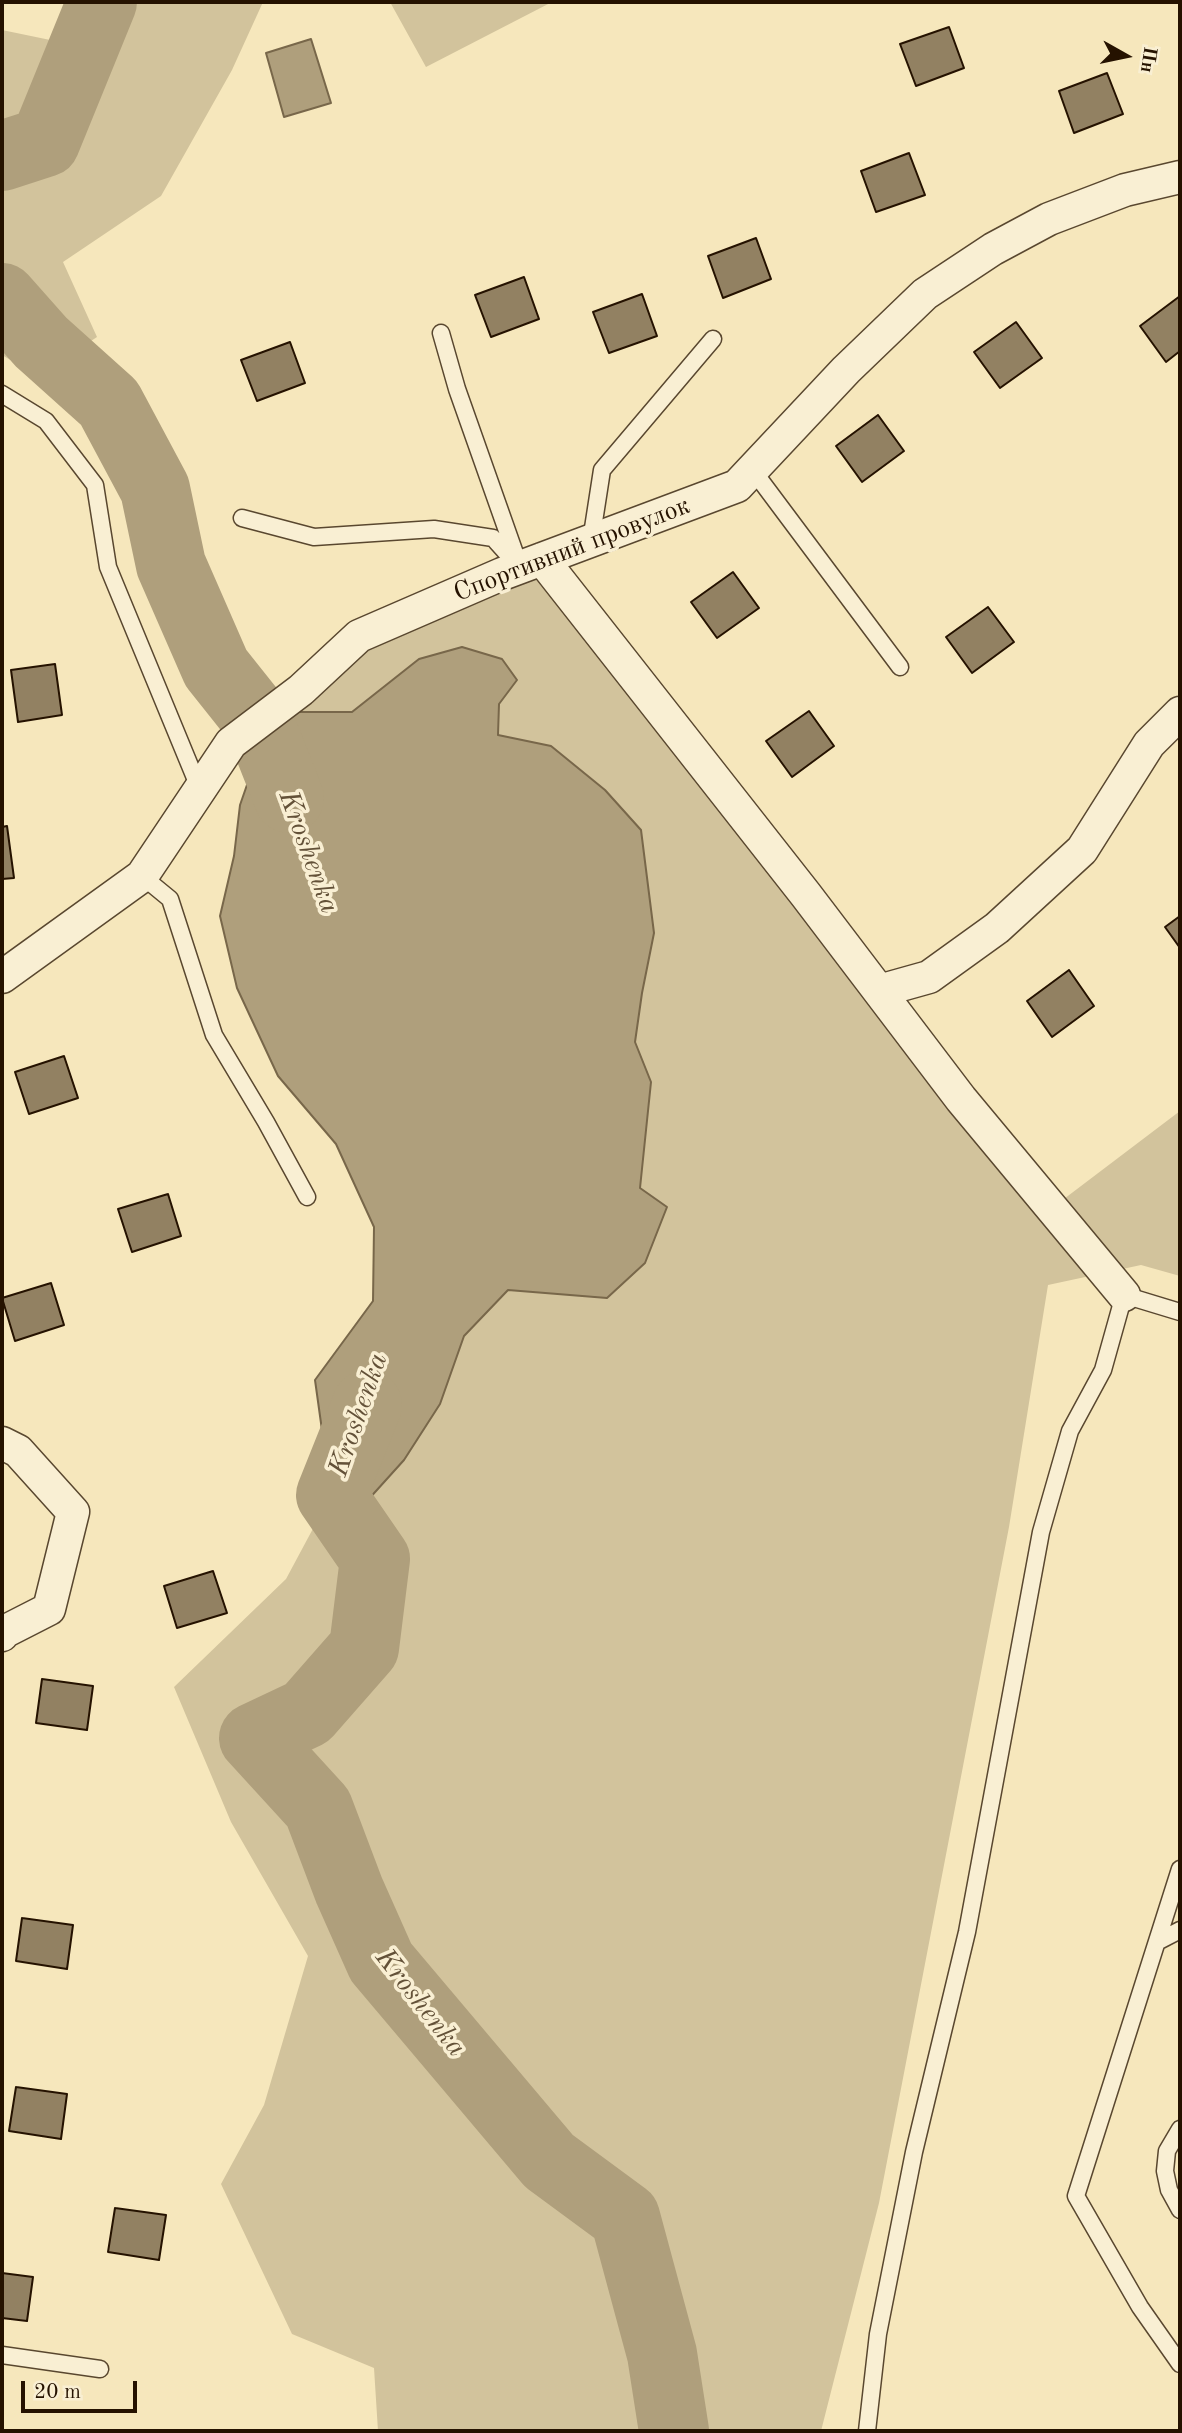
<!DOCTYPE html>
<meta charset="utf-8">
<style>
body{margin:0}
#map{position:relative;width:1182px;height:2433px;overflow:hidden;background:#f6e7bc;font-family:"Old Standard TT",serif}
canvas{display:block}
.frame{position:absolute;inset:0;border:4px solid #251200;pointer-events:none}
.north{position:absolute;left:1091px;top:21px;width:70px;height:70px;-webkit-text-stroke:5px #f9efd3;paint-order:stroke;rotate:99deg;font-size:19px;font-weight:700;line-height:28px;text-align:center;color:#251200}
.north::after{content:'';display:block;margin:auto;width:24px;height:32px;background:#251200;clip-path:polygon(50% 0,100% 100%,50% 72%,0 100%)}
.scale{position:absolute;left:21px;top:2381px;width:116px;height:32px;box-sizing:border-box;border:4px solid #251200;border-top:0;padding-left:9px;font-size:21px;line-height:24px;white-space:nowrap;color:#251200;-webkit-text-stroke:5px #f9efd3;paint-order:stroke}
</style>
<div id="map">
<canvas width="1182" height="2433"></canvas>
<div class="frame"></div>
<div class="north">Пн</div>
<div class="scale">20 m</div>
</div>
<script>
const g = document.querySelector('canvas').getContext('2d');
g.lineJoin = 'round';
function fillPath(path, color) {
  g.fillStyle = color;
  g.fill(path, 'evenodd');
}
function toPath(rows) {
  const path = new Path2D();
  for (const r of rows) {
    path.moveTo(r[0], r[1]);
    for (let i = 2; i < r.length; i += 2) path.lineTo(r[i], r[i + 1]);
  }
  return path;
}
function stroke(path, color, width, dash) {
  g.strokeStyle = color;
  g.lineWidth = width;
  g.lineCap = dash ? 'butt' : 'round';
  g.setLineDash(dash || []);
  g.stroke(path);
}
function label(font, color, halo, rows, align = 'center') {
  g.font = font + ' "Old Standard TT",serif';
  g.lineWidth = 7;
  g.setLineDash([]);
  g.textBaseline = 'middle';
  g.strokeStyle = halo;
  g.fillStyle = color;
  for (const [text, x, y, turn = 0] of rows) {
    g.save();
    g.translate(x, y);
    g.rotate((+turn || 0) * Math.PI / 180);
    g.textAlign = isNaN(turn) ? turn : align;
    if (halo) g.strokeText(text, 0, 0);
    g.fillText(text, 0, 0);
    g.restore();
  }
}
fillPath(toPath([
 [102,2,263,2,232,70,161,196,63,262,97,337,38,376,2,355,2,30,84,47],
 [390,2,552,2,426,67],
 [542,559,1052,1208,1180,1111,1180,1276,1141,1265,1048,1285,1009,1527,879,2203,821,2431,378,2431,374,2368,292,2334,221,2184,264,2105,308,1956,231,1822,174,1687,286,1579,331,1495,367,1501,404,1460,440,1404,464,1336,508,1290,607,1298,640,1188,651,1082,635,1042,642,993,641,830,605,790,551,746,498,735,499,704,517,680,419,659,352,712,296,712,359,636]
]), '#d2c39c');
const water = toPath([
 [311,39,331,103,284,117,266,53,311,39],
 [462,647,502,659,517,680,499,704,498,735,551,746,605,790,641,830,654,933,642,993,635,1042,651,1082,640,1188,667,1207,645,1263,607,1298,508,1290,464,1336,440,1404,404,1460,367,1501,331,1495,315,1380,373,1301,374,1227,336,1144,278,1076,237,988,220,916,234,856,240,805,257,756,259,722,296,712,352,712,419,659,462,647]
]);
fillPath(water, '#af9f7c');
stroke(water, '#78674a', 2);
stroke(toPath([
 [2,156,45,142,102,2],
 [2,298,41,342,109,403,155,489,171,565,216,668,259,722,289,798],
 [367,1405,331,1495,375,1559,364,1648,307,1713,254,1738,318,1808,349,1890,381,1962,549,2161,625,2217,662,2354,674,2431]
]), '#af9f7c', 70);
const building = toPath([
 [949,27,964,68,916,86,900,44,949,27],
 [1107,73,1123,114,1074,133,1059,91,1107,73],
 [909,153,925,195,876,212,861,171,909,153],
 [756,238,771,279,723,298,708,256,756,238],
 [524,277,539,319,491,337,475,295,524,277],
 [642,294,657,336,609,353,593,312,642,294],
 [1180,296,1180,351,1166,362,1140,326,1180,296],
 [1016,322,1042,358,1000,388,974,352,1016,322],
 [290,342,305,383,257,401,241,360,290,342],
 [878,415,904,451,862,482,836,446,878,415],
 [733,572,759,608,717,638,691,602,733,572],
 [988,607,1014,642,972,673,946,637,988,607],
 [55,664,62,715,18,722,11,670,55,664],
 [809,711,834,746,792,777,766,741,809,711],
 [7,826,14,878,2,879,2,827,7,826],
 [1180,916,1180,948,1165,927,1180,916],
 [1069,970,1094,1006,1052,1037,1027,1001,1069,970],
 [64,1056,78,1098,29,1114,15,1072,64,1056],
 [168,1194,181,1236,132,1252,118,1209,168,1194],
 [51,1283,64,1325,15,1341,2,1298,51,1283],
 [213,1571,227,1613,177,1628,164,1586,213,1571],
 [42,1679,93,1686,87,1730,36,1723,42,1679],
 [22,1918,73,1925,67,1969,16,1961,22,1918],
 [16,2087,67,2094,61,2139,9,2131,16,2087],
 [115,2208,166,2215,159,2260,108,2252,115,2208],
 [2,2273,33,2277,27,2321,2,2318,2,2273]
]);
fillPath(building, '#928162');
stroke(building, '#251200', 2);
const service = toPath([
 [441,333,457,389,517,559],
 [2,394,46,421,95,485,108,567,200,790],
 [752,469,900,667],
 [242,518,314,537,434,529,493,538,520,568],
 [591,541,602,470,713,339],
 [142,876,170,899,214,1035,266,1122,307,1197],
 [1180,1869,1076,2196,1140,2307,1180,2364],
 [1157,1942,1180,1930],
 [1180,2129,1167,2151,1165,2171,1169,2190,1180,2210],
 [2,2355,100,2369],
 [867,2431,878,2334,914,2152,967,1932,1041,1532,1070,1431,1103,1370,1124,1295,1180,1312]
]);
const minor = toPath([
 [542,559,806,895,961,1099,1124,1295],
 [2,977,142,876,231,743,301,690,359,636,502,574,737,486,846,370,925,294,993,249,1049,219,1125,190,1180,177],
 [879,991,929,977,997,928,1082,850,1149,744,1180,713],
 [2,1443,18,1451,73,1512,49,1609,4,1632,2,1635]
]);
stroke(service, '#59472f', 19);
stroke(minor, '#59472f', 35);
stroke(service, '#f9efd3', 16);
stroke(minor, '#f9efd3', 32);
label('26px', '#251200', '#f9efd3', [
 ["Спортивний провулок",572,550,-21]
]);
label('italic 28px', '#635138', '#f9efd3', [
 ["Kroshenka",308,852,70],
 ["Kroshenka",359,1415,-71],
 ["Kroshenka",420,2003,52]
]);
</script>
